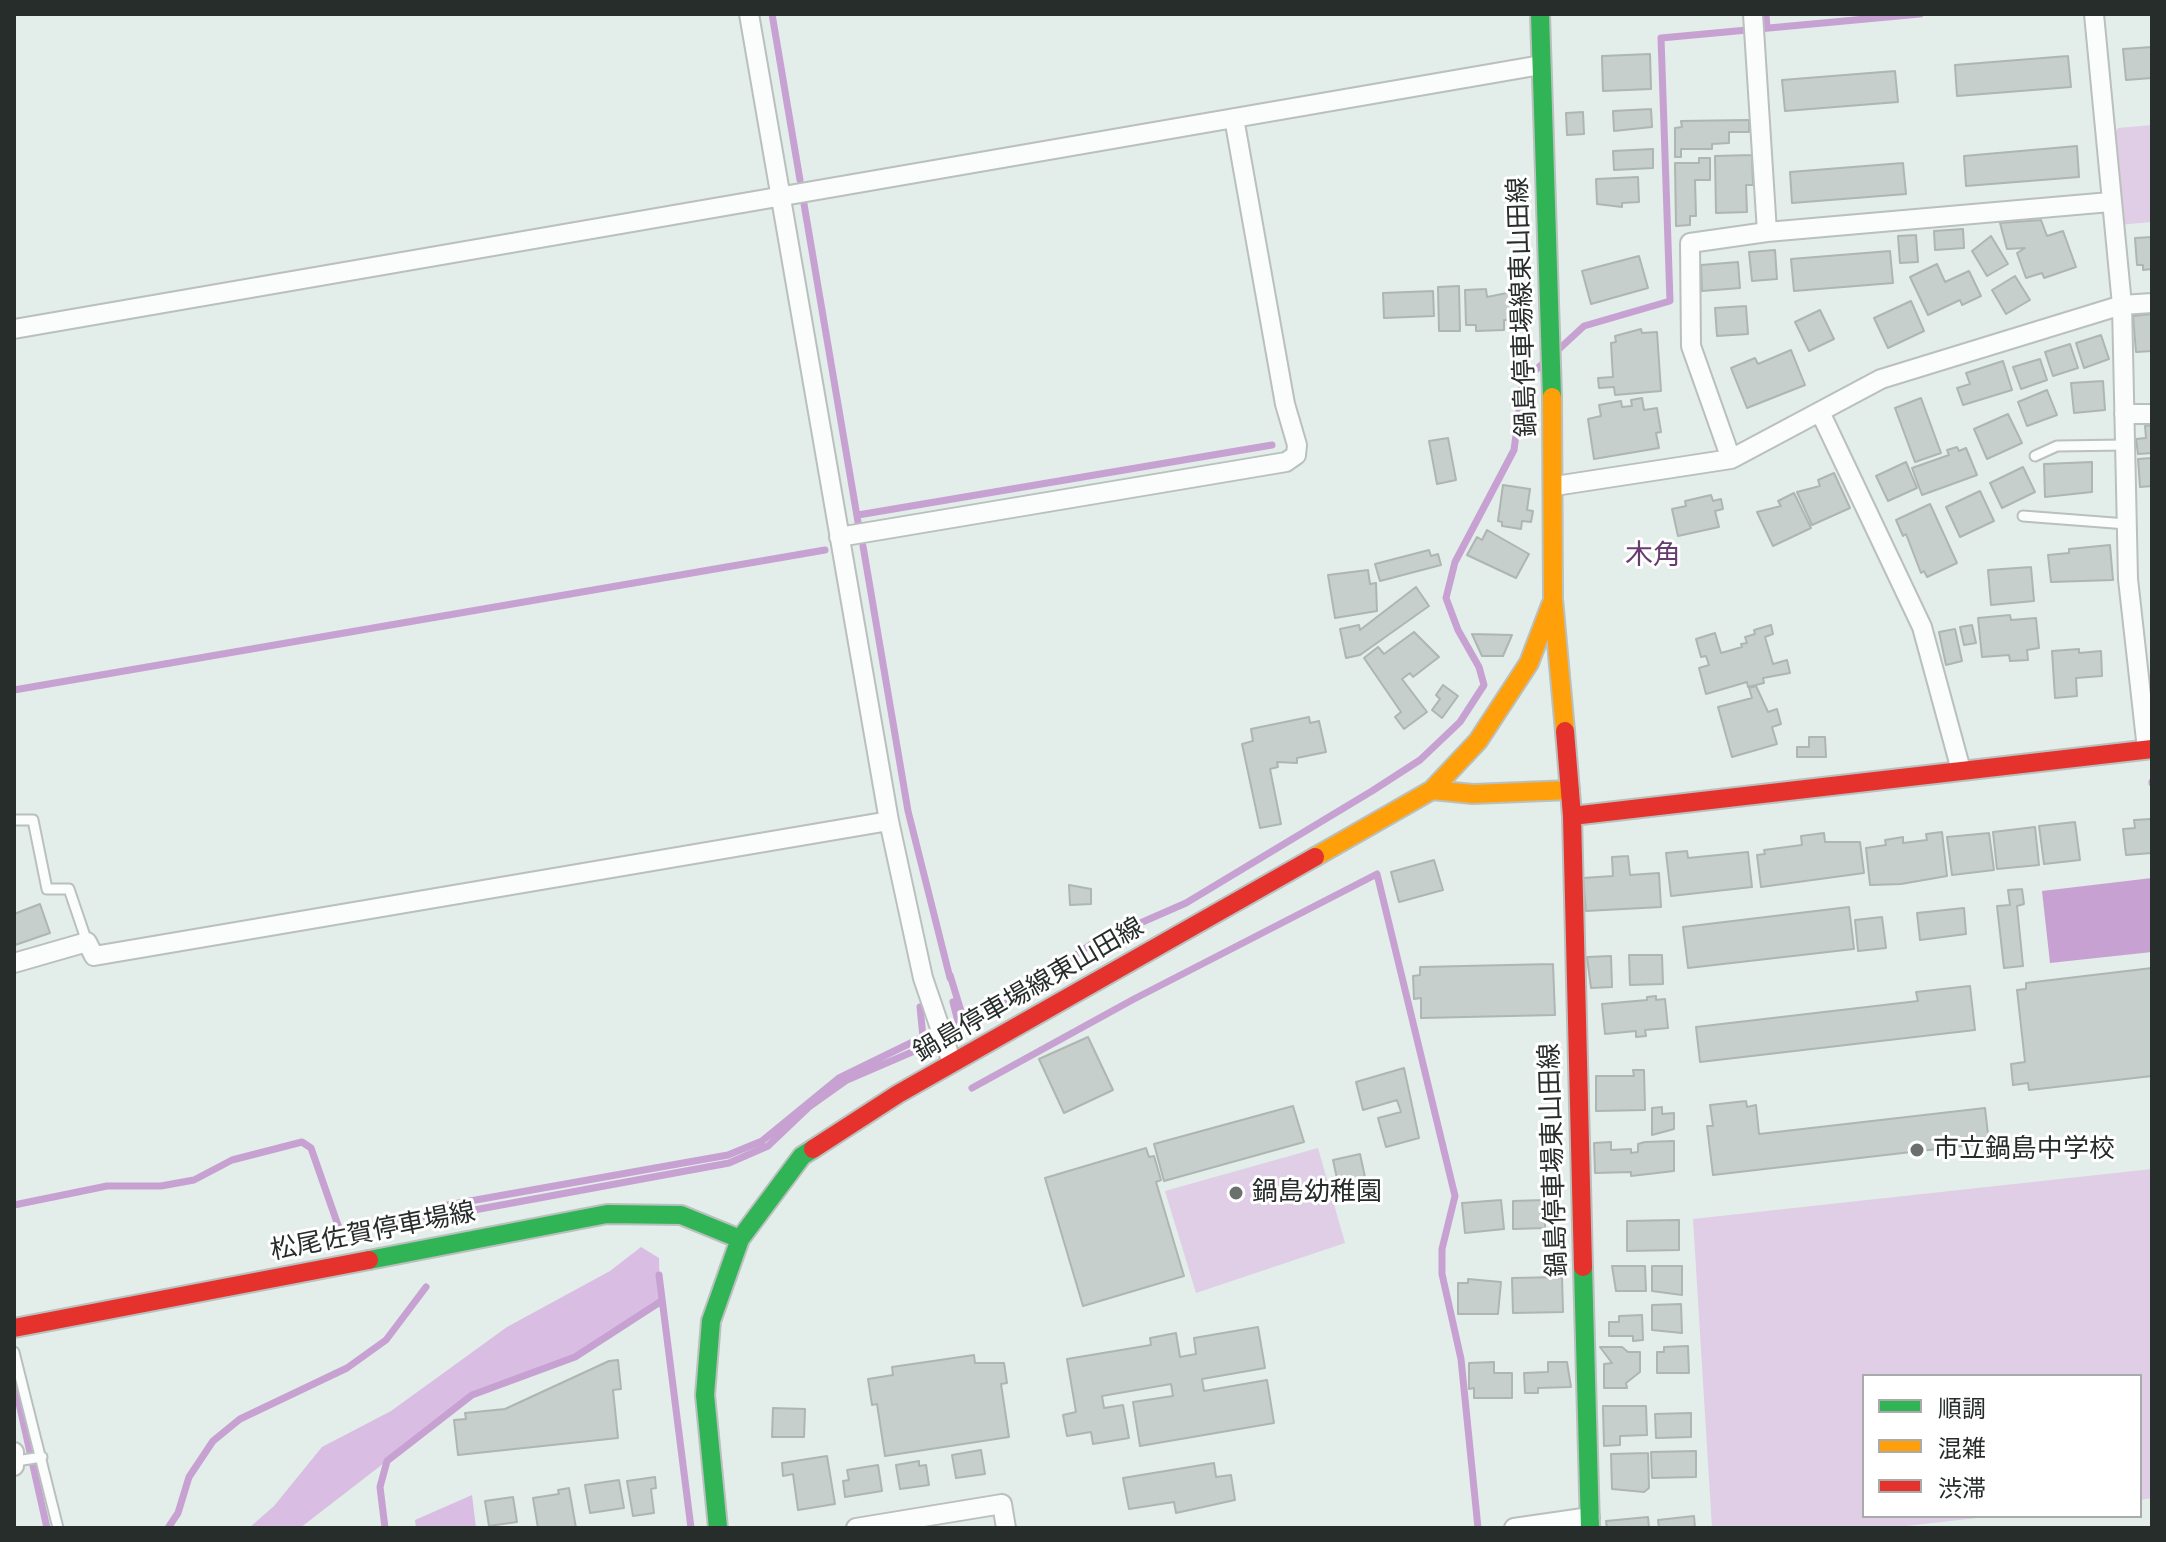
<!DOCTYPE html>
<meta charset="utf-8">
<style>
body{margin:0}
#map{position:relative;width:2166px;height:1542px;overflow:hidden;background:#e3ede9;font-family:Karla,"Noto Sans JP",sans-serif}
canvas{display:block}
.frame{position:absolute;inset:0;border:16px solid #272d2b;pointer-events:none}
.legend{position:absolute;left:1862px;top:1374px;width:280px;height:144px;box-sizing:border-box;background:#fff;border:2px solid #a9abaa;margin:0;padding:10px 14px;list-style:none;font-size:24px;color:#272d2b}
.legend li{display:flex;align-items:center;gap:16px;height:40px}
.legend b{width:40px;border:2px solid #a9abaa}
</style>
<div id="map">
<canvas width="2166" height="1542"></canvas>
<div class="frame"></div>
<ul class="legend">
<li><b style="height:10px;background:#30b455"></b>順調</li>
<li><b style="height:10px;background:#ff9f0a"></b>混雑</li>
<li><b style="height:10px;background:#e5322d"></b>渋滞</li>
</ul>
</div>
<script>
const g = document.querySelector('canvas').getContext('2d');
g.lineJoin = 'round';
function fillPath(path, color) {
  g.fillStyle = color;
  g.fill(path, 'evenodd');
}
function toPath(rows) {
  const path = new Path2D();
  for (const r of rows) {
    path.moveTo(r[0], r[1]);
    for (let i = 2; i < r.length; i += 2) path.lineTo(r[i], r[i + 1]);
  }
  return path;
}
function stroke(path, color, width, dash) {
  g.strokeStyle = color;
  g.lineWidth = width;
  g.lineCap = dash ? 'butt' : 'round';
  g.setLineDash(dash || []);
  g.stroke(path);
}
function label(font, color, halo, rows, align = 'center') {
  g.font = font + ' Karla,"Noto Sans JP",sans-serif';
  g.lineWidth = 6;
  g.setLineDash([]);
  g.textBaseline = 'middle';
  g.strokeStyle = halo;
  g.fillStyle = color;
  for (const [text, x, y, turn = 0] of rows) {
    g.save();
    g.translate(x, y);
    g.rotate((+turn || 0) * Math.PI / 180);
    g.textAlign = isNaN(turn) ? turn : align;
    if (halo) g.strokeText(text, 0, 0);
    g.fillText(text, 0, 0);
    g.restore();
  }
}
fillPath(toPath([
 [2152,125,2152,222,2118,225,2112,137,2118,128],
 [1318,1148,1345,1243,1196,1293,1165,1191],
 [2152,1169,2152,1498,2140,1500,2140,1376,1864,1376,1864,1516,1995,1516,1888,1528,1712,1528,1693,1219]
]), '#dfcee6');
fillPath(toPath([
 [641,1247,659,1258,660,1302,575,1357,472,1395,300,1528,249,1528,274,1506,322,1447,391,1411,507,1327,610,1271],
 [472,1495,476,1528,416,1528,415,1520]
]), '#d9bde3');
fillPath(toPath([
 [2152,878,2152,952,2050,963,2042,891]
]), '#c7a1d1');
stroke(toPath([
 [772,14,800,180],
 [1766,14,1767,28],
 [804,204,858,522],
 [1558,350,1584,326,1670,301,1661,38,1920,14],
 [858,515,1272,445],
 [863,546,908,811,950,978],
 [14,690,825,550],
 [2152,782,2152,783],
 [950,975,965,1024,1018,997,1090,945,1186,903,1372,791,1420,760,1460,722,1484,685,1479,667,1458,630,1446,598,1455,562,1514,450,1523,381,1546,361],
 [953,1002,960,1029],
 [972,1088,1134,999,1377,874,1455,1196,1442,1249,1442,1274,1461,1359,1478,1528],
 [14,1205,107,1186,161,1186,194,1180,232,1160,302,1142,311,1148,340,1231,425,1216,442,1206,728,1155,762,1141,839,1078,923,1037,920,1007],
 [447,1215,729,1163,768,1146,809,1107,847,1080,919,1049],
 [659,1275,691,1528],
 [14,1381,47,1528],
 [168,1528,178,1513,189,1477,213,1441,240,1419,347,1368,386,1340,426,1287],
 [385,1528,380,1487,387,1461,472,1395,575,1357,660,1302]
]), '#c7a1d1', 7);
const building = toPath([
 [2152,47,2152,78,2126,80,2123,49,2152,47],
 [1650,54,1651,89,1603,91,1602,56,1650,54],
 [2068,56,2071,87,1957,96,1955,65,2068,56],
 [1895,71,1898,102,1785,111,1782,80,1895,71],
 [1651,109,1652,127,1614,131,1613,111,1651,109],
 [1583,112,1584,134,1567,135,1566,113,1583,112],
 [1749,120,1749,132,1729,132,1729,143,1712,144,1712,149,1681,149,1681,157,1675,157,1675,128,1682,127,1681,121,1749,120],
 [2077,146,2079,177,1966,186,1964,156,2077,146],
 [1653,149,1653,168,1614,170,1613,151,1653,149],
 [1752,155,1753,185,1746,185,1747,212,1716,213,1715,156,1752,155],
 [1699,158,1710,158,1710,180,1695,180,1696,216,1690,216,1690,225,1676,226,1675,163,1699,163,1699,158],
 [1903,163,1906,194,1792,203,1790,172,1903,163],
 [1638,177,1639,202,1622,203,1622,207,1597,204,1596,179,1638,177],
 [2041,220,2047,236,2063,231,2076,267,2044,278,2042,273,2026,278,2017,253,2025,248,2007,249,2000,223,2041,220],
 [1963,229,1964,248,1935,250,1934,231,1963,229],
 [1916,235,1918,262,1900,263,1898,236,1916,235],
 [1991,236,2008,264,1987,276,1972,251,1991,236],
 [2152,237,2152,269,2143,270,2143,265,2137,265,2135,238,2152,237],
 [1775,250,1777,279,1752,281,1749,252,1775,250],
 [1890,251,1893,283,1794,291,1791,259,1890,251],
 [1639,256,1648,288,1591,304,1582,271,1639,256],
 [1738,262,1740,288,1702,291,1701,265,1738,262],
 [1937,264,1945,282,1969,271,1981,296,1962,305,1960,300,1928,315,1910,277,1937,264],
 [2015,276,2030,300,2006,314,1992,290,2015,276],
 [1459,286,1460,331,1439,331,1438,287,1459,286],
 [1486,289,1487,297,1512,292,1513,320,1504,320,1504,330,1476,331,1476,325,1466,325,1465,290,1486,289],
 [1433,291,1434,316,1384,318,1383,293,1433,291],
 [1911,301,1924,331,1888,348,1874,318,1911,301],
 [1746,306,1748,334,1717,336,1715,308,1746,306],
 [1820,310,1834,339,1809,351,1795,322,1820,310],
 [2152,314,2152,351,2136,352,2133,316,2152,314],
 [1641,329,1642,333,1657,332,1661,391,1615,395,1614,387,1599,388,1598,378,1613,377,1611,343,1616,342,1615,336,1641,329],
 [2101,335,2109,359,2084,368,2076,343,2101,335],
 [2070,344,2078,368,2053,376,2045,352,2070,344],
 [1791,350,1805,385,1747,408,1731,368,1755,358,1758,364,1791,350],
 [2040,359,2047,380,2021,389,2013,367,2040,359],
 [2003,361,2012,390,1963,405,1957,388,1970,384,1966,373,2003,361],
 [2103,381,2105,410,2074,413,2071,383,2103,381],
 [2047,390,2057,415,2027,426,2018,402,2047,390],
 [1642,398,1644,410,1657,408,1661,432,1656,433,1659,448,1594,459,1588,419,1601,416,1599,405,1621,401,1622,407,1632,406,1631,400,1642,398],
 [1921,398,1941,453,1915,462,1895,408,1921,398],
 [2008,414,2022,443,1987,459,1974,429,2008,414],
 [2152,425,2152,453,2138,454,2136,439,2146,438,2145,426,2152,425],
 [1448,438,1456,480,1437,484,1429,441,1448,438],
 [1957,447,1959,451,1966,448,1977,475,1922,495,1912,468,1949,455,1947,450,1957,447],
 [2152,458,2152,486,2140,487,2138,459,2152,458],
 [1906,462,1917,488,1888,501,1876,476,1906,462],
 [2092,462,2092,492,2045,497,2044,464,2092,462],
 [2023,467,2035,492,2002,508,1990,483,2023,467],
 [1834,473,1850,508,1812,525,1797,492,1820,486,1818,480,1834,473],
 [1503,485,1530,489,1527,510,1533,511,1531,522,1522,521,1521,529,1502,526,1502,522,1498,521,1503,485],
 [1980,491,1994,521,1960,537,1946,507,1980,491],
 [1794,493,1811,528,1773,546,1757,512,1781,506,1778,501,1794,493],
 [1711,495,1713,501,1721,499,1723,509,1715,511,1719,527,1678,536,1672,509,1686,506,1685,501,1711,495],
 [1930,504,1957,563,1927,577,1924,571,1921,573,1906,534,1903,536,1896,520,1930,504],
 [1487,530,1529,554,1516,578,1467,555,1477,537,1482,540,1487,530],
 [2110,545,2113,580,2051,582,2048,555,2069,553,2069,549,2110,545],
 [1429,550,1431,556,1438,554,1441,565,1380,581,1375,564,1429,550],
 [2031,567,2034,601,1991,605,1988,570,2031,567],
 [1368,570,1370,584,1376,583,1377,611,1335,618,1328,575,1368,570],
 [1416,587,1429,606,1360,655,1346,658,1340,629,1359,625,1360,630,1416,587],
 [2010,615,2011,620,2036,618,2039,648,2027,650,2028,660,2010,661,2009,655,1982,657,1978,618,2010,615],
 [1771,625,1773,634,1765,637,1773,664,1787,660,1790,673,1763,678,1764,683,1748,687,1747,682,1706,694,1699,668,1709,665,1706,656,1701,657,1696,639,1715,633,1721,653,1742,647,1741,644,1747,643,1745,637,1755,634,1754,630,1771,625],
 [1972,625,1976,643,1964,645,1960,627,1972,625],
 [1955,629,1962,661,1946,665,1939,632,1955,629],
 [1414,632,1439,657,1413,677,1410,673,1402,679,1427,712,1404,729,1395,717,1401,712,1364,658,1378,647,1384,654,1414,632],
 [1472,634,1512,635,1503,656,1482,656,1472,634],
 [2079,649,2079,653,2101,651,2102,676,2076,678,2077,696,2055,698,2052,651,2079,649],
 [1443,685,1458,696,1442,718,1432,710,1440,699,1436,695,1443,685],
 [1756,686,1768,712,1777,709,1781,724,1772,727,1777,744,1732,757,1718,707,1752,698,1749,688,1756,686],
 [1309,717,1310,723,1319,721,1326,752,1297,758,1297,763,1277,762,1278,767,1270,769,1281,824,1260,828,1242,744,1253,741,1251,729,1309,717],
 [1809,737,1825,737,1826,757,1797,757,1797,747,1809,747,1809,737],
 [2151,819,2152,853,2126,855,2123,829,2135,828,2134,820,2151,819],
 [2075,822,2080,860,2044,864,2039,826,2075,822],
 [2035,827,2039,865,1997,869,1993,832,2035,827],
 [1942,832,1947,876,1901,884,1870,885,1866,848,1886,845,1885,840,1903,837,1903,843,1927,840,1926,834,1942,832],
 [1824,833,1825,842,1860,842,1864,873,1761,887,1757,855,1765,854,1764,850,1802,845,1801,836,1824,833],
 [1989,833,1994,870,1952,875,1947,837,1989,833],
 [1687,851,1688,858,1748,852,1752,887,1671,896,1666,853,1687,851],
 [1628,856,1630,875,1659,873,1661,907,1586,911,1583,878,1613,876,1612,857,1628,856],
 [1434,860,1443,890,1399,902,1391,872,1434,860],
 [1069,885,1091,889,1091,904,1070,905,1069,885],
 [2022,889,2024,904,2017,906,2023,966,2004,968,1997,906,2010,905,2008,890,2022,889],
 [40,904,50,933,15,945,14,914,40,904],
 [1849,907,1854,949,1688,968,1683,927,1849,907],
 [1964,908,1966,934,1920,940,1917,913,1964,908],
 [1882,917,1886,948,1858,951,1855,920,1882,917],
 [1629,955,1662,955,1663,984,1630,985,1629,955],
 [1611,956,1612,987,1591,988,1587,957,1611,956],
 [1553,964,1555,1015,1421,1018,1421,998,1414,999,1413,976,1420,975,1420,967,1553,964],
 [2152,968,2152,1076,2029,1090,2028,1083,2013,1085,2011,1064,2025,1062,2017,990,2026,989,2026,983,2152,968],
 [1970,986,1975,1030,1700,1062,1696,1027,1918,1001,1916,992,1970,986],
 [1656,996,1656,1000,1665,999,1668,1028,1645,1030,1646,1036,1636,1037,1636,1031,1605,1034,1602,1004,1647,1000,1647,997,1656,996],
 [1088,1037,1113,1090,1064,1113,1039,1059,1088,1037],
 [1404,1068,1419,1138,1386,1147,1378,1118,1401,1112,1397,1100,1363,1110,1356,1082,1404,1068],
 [1633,1070,1644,1070,1645,1110,1596,1111,1596,1076,1634,1076,1633,1070],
 [1746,1101,1747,1107,1756,1105,1759,1134,1985,1108,1989,1143,1713,1175,1707,1126,1713,1126,1710,1105,1746,1101],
 [1293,1106,1304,1142,1164,1181,1154,1144,1293,1106],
 [1662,1107,1662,1114,1674,1113,1674,1129,1652,1135,1652,1108,1662,1107],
 [1674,1141,1674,1171,1631,1176,1631,1172,1595,1173,1594,1143,1611,1142,1611,1150,1631,1149,1631,1153,1638,1152,1638,1144,1645,1142,1674,1141],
 [1146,1148,1149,1157,1154,1156,1161,1180,1156,1182,1184,1276,1083,1306,1045,1178,1146,1148],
 [1360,1154,1368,1191,1341,1197,1333,1160,1360,1154],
 [1501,1200,1504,1229,1465,1233,1462,1203,1501,1200],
 [1544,1200,1545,1228,1513,1229,1513,1201,1544,1200],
 [1679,1220,1679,1250,1627,1251,1627,1221,1679,1220],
 [1612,1266,1645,1266,1646,1291,1616,1291,1612,1266],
 [1652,1266,1682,1266,1682,1295,1652,1291,1652,1266],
 [1562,1277,1563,1312,1513,1313,1512,1278,1562,1277],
 [1468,1279,1501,1282,1498,1314,1458,1314,1458,1283,1468,1283,1468,1279],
 [1681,1304,1682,1333,1652,1330,1652,1305,1681,1304],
 [1642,1315,1643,1340,1633,1341,1633,1336,1609,1336,1609,1322,1619,1322,1619,1316,1642,1315],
 [1258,1327,1265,1368,1202,1379,1204,1391,1267,1380,1274,1423,1140,1446,1133,1402,1173,1396,1171,1384,1102,1396,1104,1408,1123,1405,1129,1438,1093,1444,1091,1432,1067,1436,1063,1415,1076,1412,1067,1359,1151,1345,1150,1338,1176,1333,1180,1357,1196,1354,1194,1338,1258,1327],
 [1688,1346,1689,1373,1657,1373,1657,1352,1664,1352,1664,1347,1688,1346],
 [1600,1347,1622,1347,1628,1352,1640,1352,1640,1372,1626,1383,1627,1388,1604,1388,1604,1364,1612,1363,1600,1347],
 [974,1355,975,1363,1004,1363,1007,1383,1001,1384,1009,1437,885,1456,877,1404,872,1405,868,1379,893,1375,892,1367,974,1355],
 [618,1360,621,1389,613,1390,618,1438,458,1455,454,1420,466,1419,465,1413,505,1409,609,1361,618,1360],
 [1494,1362,1494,1373,1512,1373,1512,1398,1474,1398,1474,1388,1469,1389,1469,1363,1494,1362],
 [1548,1362,1567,1362,1571,1387,1538,1388,1538,1393,1525,1393,1524,1373,1548,1372,1548,1362],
 [1603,1406,1646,1406,1647,1435,1620,1436,1620,1445,1604,1446,1603,1406],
 [773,1408,805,1409,804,1437,772,1437,773,1408],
 [1691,1413,1691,1437,1656,1438,1655,1414,1691,1413],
 [981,1450,985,1474,956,1478,952,1455,981,1450],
 [1696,1451,1696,1477,1652,1478,1651,1452,1696,1451],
 [1648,1453,1649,1488,1644,1492,1612,1489,1611,1454,1648,1453],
 [827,1456,835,1504,798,1510,793,1474,783,1476,782,1463,827,1456],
 [919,1461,919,1466,926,1465,929,1485,900,1489,896,1465,919,1461],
 [1214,1463,1216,1477,1231,1475,1235,1500,1176,1513,1174,1502,1129,1509,1123,1478,1214,1463],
 [878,1465,882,1491,845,1497,843,1481,849,1480,847,1470,878,1465],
 [655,1477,656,1488,651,1489,654,1513,633,1516,627,1481,655,1477],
 [619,1480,624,1508,590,1513,585,1485,619,1480],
 [569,1488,576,1528,538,1528,533,1498,559,1494,558,1490,569,1488],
 [513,1497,517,1522,489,1526,485,1501,513,1497],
 [1694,1516,1695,1528,1659,1528,1658,1520,1694,1516],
 [1648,1517,1649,1528,1607,1528,1606,1521,1648,1517]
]);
fillPath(building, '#c7cfcc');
stroke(building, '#aeb5b2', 2);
const lane = toPath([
 [2035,456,2057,446,2125,445],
 [2023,516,2127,524],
 [14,820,33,820,47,889,69,889,87,942],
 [14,1352,58,1528],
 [16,1461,42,1457]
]);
const street = toPath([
 [749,14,889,821,923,978,952,1063],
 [1753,14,1767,232],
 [2094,14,2122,305,2128,579,2147,749],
 [14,329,1541,65],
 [1821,414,1922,627,1961,770],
 [2124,414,2152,414],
 [1731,459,1691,346,1690,243,1767,232,2110,202],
 [1555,486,1731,459,1881,379,2122,305,2152,303],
 [839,537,1286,462,1296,455,1297,445,1285,404,1234,118],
 [14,963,87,942,94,956,889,821],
 [14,1452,14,1466],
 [856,1528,1002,1504,1006,1528],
 [1514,1528,1590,1517]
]);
const fast = toPath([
 [1540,14,1552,397],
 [369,1260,607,1214,681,1215,740,1239],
 [1583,1267,1590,1528],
 [718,1528,705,1395,711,1321,740,1239,802,1156,813,1149]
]);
const slow = toPath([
 [1552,397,1553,599,1565,731],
 [1432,790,1473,794,1570,790],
 [1315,857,1432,790,1478,741,1529,663,1551,605]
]);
const jam = toPath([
 [1565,731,1572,816,1583,1267],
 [1572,816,2152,749],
 [813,1149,898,1094,1315,857],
 [14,1328,369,1260]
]);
stroke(lane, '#b9c0be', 13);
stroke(street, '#b9c0be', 22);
stroke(fast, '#b9c0be', 22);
stroke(slow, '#b9c0be', 22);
stroke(jam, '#b9c0be', 22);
stroke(lane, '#fbfcfc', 9);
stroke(street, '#fbfcfc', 18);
stroke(fast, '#30b455', 18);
stroke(slow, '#ff9f0a', 18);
stroke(jam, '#e5322d', 18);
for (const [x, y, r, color] of [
 [1917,1150,8,"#69706e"],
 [1236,1193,8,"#69706e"]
]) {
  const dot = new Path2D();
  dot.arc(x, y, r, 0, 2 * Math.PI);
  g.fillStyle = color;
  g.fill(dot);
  stroke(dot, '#fff', 3);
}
label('26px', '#272d2b', '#fff', [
 ["鍋島停車場線東山田線",1523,307,-92],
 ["鍋島停車場線東山田線",1029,990,-30],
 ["鍋島停車場東山田線",1554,1160,-92],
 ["松尾佐賀停車場線",373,1232,-11]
]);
label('26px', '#272d2b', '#fff', [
 ["市立鍋島中学校",1933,1150],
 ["鍋島幼稚園",1252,1193]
], 'left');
label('28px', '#683c71', '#fff', [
 ["木角",1653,556]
]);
</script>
